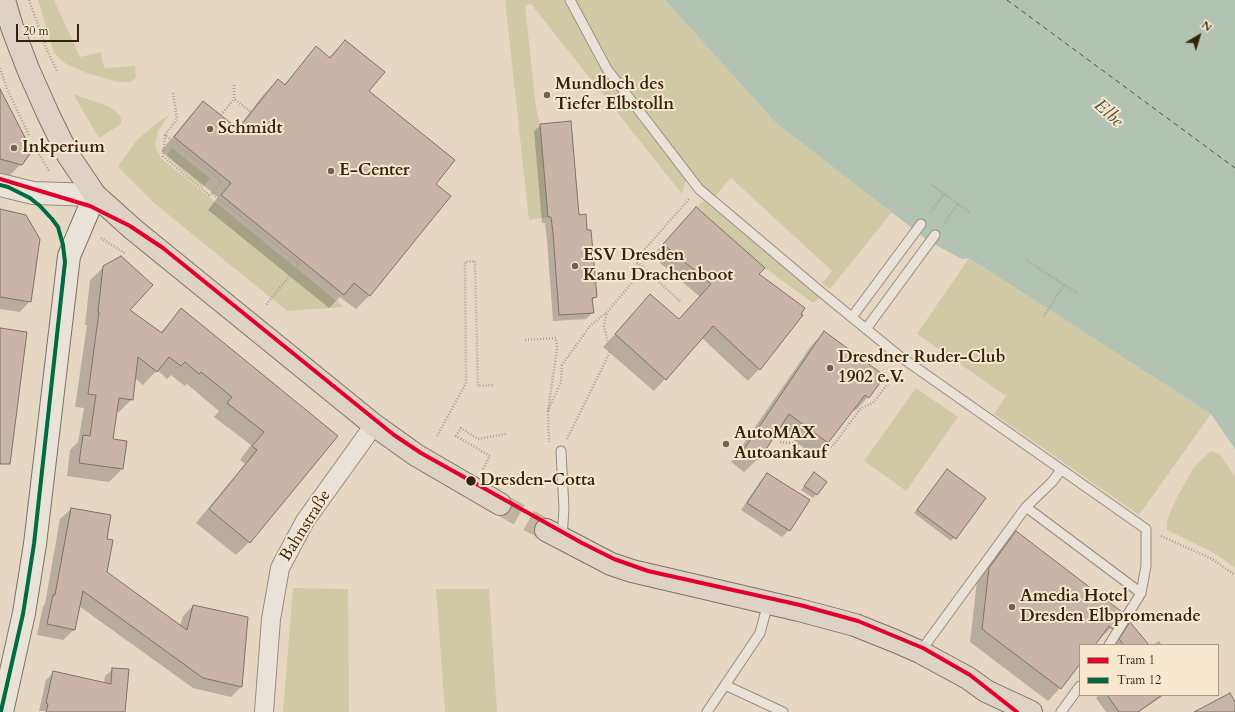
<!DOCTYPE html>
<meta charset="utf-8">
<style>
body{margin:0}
#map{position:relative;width:1235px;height:712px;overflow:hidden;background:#e6d7c3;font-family:Cardo,serif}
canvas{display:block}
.legend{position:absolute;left:1079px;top:644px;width:140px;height:52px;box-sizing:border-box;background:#f8e7ce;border:1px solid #a99982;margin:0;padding:5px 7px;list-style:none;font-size:12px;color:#33240f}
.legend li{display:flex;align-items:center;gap:8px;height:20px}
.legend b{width:20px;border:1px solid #a99982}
.north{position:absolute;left:1179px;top:16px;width:40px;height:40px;-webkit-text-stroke:3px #f8e7ce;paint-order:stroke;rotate:38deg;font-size:11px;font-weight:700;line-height:16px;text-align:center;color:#33240f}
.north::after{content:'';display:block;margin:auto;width:14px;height:18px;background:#33240f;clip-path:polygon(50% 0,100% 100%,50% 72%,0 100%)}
.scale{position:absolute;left:16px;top:24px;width:63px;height:18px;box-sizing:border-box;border:2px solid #33240f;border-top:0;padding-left:5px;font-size:12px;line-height:14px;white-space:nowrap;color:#33240f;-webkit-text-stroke:3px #f8e7ce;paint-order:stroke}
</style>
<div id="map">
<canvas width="1235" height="712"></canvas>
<ul class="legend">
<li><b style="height:5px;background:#e4002c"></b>Tram 1</li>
<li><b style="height:5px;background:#006b42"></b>Tram 12</li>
</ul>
<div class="north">N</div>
<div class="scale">20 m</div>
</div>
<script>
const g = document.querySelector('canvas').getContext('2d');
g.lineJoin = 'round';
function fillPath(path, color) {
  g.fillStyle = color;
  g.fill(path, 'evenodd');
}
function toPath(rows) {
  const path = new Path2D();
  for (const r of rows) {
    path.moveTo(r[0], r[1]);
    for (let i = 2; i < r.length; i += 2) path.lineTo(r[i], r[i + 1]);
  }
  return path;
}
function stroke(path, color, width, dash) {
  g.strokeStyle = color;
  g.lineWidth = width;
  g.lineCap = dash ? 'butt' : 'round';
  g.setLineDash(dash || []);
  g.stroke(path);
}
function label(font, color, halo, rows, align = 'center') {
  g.font = font + ' Cardo,serif';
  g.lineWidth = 4;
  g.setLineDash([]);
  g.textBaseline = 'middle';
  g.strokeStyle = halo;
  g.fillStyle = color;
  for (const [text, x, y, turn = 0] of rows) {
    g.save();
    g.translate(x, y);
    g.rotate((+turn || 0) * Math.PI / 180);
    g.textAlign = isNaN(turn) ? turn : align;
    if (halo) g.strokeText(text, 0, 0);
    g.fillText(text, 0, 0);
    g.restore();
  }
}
fillPath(toPath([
 [38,0,54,0,80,57,101,52,104,68,135,66,136,78,131,82,117,82,87,73,66,64,54,53,52,47],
 [505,0,665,0,775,122,892,212,830,289,822,283,832,271,731,178,715,196,698,183,685,181,682,194,531,4,525,5,536,108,540,124,548,217,529,220],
 [73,94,108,106,116,111,121,118,121,124,99,138],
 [169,115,158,131,155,146,161,158,344,307,287,311,154,203,126,175,118,166,138,139,158,122],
 [172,148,210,178,203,188,166,156],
 [704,201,820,297,813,303,765,268,696,207],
 [969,258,1211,414,1139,515,994,414,1006,396,917,334],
 [916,388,958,417,906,491,864,461],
 [1211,451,1220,454,1235,477,1235,568,1216,554,1167,530,1167,520,1177,497,1194,467],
 [293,588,348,589,349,712,283,712],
 [436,589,489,589,497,712,445,712]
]), '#cfcaa5');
fillPath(toPath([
 [665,0,1235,0,1235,449,1211,414,969,258,962,259,930,242,775,122]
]), '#b2c3b4');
fillPath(toPath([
 [345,41,368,91,434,184,370,295,356,309,340,297,329,308,208,210,218,197,161,151,190,116,203,102,237,129,264,94,278,80,284,85,316,48,329,58],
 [0,91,21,164,9,176,0,174],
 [541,125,578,216,586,231,596,297,591,301,593,312,586,319,553,321,547,240,545,223,542,223,534,131],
 [0,210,30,301,20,312,0,309],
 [685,220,758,275,759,369,748,381,702,338,654,391,603,347,650,296,678,320,700,297,652,256],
 [104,267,128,310,160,333,181,310,337,436,249,542,236,555,196,523,245,464,240,460,251,445,214,417,219,411,187,384,185,386,171,375,167,379,157,370,143,385,135,378,132,399,119,412,116,412,112,440,122,469,109,482,67,476,70,450,78,442,84,408,75,407,87,325,85,325,90,280],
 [824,332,868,397,855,411,852,409,827,442,813,455,778,428,758,459,744,472,731,462,811,346],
 [814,473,826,482,813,498,801,490],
 [767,474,809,501,789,530,782,537,741,510,760,482],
 [944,474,985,499,951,541,914,513],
 [71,509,105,540,106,573,180,626,183,616,193,606,241,687,231,697,193,688,79,606,74,630,63,640,37,635,43,606,45,604,60,519],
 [1016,532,1121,612,1111,628,1093,645,1080,645,1080,663,1060,688,1048,701,970,642,977,581,1004,545],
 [1130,623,1147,645,1114,645,1123,630],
 [1159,641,1162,645,1153,645],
 [113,669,124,712,39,711,46,680,54,672,104,684,105,676],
 [1099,695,1164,695,1139,712,1106,712,1096,698]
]), '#0003');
stroke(toPath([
 [1007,0,1235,168]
]), '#52513e', 1, [5, 4]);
const building = toPath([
 [345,40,385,72,369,91,455,160,436,184,451,196,370,296,354,283,344,295,221,195,231,183,174,137,203,101,238,129,278,79,285,85,316,46,330,58,345,40],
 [0,89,32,151,22,165,0,159,0,89],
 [571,121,579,215,586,214,587,230,591,230,597,297,592,298,594,313,559,315,553,233,551,217,548,217,540,124,571,121],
 [696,207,765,268,759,274,805,308,801,314,803,315,760,370,713,326,666,380,615,334,650,294,679,319,711,284,663,244,696,207],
 [0,209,26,215,40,239,31,302,0,297,0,209],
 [121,256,153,285,130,310,162,333,181,308,338,436,250,543,209,509,257,450,252,446,264,432,227,403,232,397,201,372,199,374,185,362,181,366,169,357,157,372,138,357,133,400,119,398,113,439,127,441,123,469,79,463,83,435,90,436,96,395,88,394,99,312,98,312,103,266,121,256],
 [0,328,27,332,10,464,0,464,0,328],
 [824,331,885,376,869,398,865,395,828,443,789,414,759,460,744,449,824,331],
 [947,469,986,498,956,539,917,510,947,469],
 [814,472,827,482,817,495,804,486,814,472],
 [767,473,810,500,790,531,747,503,767,473],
 [71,508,111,515,107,539,113,540,107,572,187,630,193,605,248,617,242,687,203,678,83,591,75,630,47,624,53,595,55,595,71,508],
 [1016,531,1122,612,1112,629,1109,626,1095,645,1080,645,1080,664,1061,689,982,629,989,568,1016,531],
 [1130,622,1149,645,1124,645,1119,639,1130,622],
 [112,668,129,669,125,712,46,712,48,704,46,703,53,671,111,684,112,668],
 [1230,693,1235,702,1235,712,1194,712,1230,693],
 [1107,695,1162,695,1138,712,1119,712,1107,695]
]);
fillPath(building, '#cab4a7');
stroke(building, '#7d7367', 1);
stroke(toPath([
 [500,504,546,530]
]), '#c2b39f', 22, [22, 11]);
const service = toPath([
 [570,0,607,69,699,189,821,292,898,355,1146,529,1146,566,1141,593,1109,645],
 [852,317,921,224],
 [866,329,935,235],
 [561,451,564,509,562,537],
 [1026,507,1052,482,1061,470],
 [920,652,1026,507,1141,593],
 [725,685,783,712],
 [707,712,760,633,768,603],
 [1061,712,1080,686]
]);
const minor = toPath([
 [264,712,271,619,280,568,305,521,374,425]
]);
const tertiary = toPath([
 [0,185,33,193,95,195]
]);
const secondary = toPath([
 [2,712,24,613,35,544,69,256,95,195]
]);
const primary = toPath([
 [4,0,12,27,28,69,48,114,68,155,95,195,134,230,374,425,416,455,500,504],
 [546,530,611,564,632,571,799,610,855,625,895,641,920,652,968,678,986,691,1031,712]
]);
stroke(service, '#978c7e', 11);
stroke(minor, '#978c7e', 20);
stroke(tertiary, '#978c7e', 24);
stroke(secondary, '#7d7367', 24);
stroke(primary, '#7d7367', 24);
stroke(toPath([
 [29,0,47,50,57,71],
 [0,68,7,89,29,135],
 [234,85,234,99,251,112],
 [173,93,177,119,165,135,221,181,212,193,299,264,266,305],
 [221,115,234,99],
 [165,135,163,156,209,195,212,193],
 [36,149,49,171],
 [932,185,969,212],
 [930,213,944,194],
 [944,223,958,204],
 [101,238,126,254],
 [1026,260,1077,293],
 [637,262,680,301],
 [1044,316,1064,285],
 [525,340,556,338,557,349,548,411,549,442],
 [548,411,561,382,562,365,590,326,607,312,636,278,637,258,689,199],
 [437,436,466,383,465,262,475,261,478,386,494,385],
 [567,439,610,352,604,326,607,312],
 [780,442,832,447,861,408,873,403,897,372],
 [483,469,490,456,456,436,461,428,478,439,506,434],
 [1161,536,1212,559,1235,575]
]), '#a7a197', 2.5, [1, 2]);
stroke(service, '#e9e2d8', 9);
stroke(minor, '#e9e2d8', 18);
stroke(tertiary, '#e9e2d8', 22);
stroke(secondary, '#e9e2d8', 22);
stroke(primary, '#ddd2c3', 22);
stroke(toPath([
 [0,179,90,206,130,226,163,248,394,435,421,453,582,543,614,559,648,571,800,605,858,621,923,648,970,675,1017,712]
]), '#e4002c', 4);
stroke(toPath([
 [0,185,8,187,30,198,40,206,52,219,58,227,63,245,65,262,34,544,23,614,1,711]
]), '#006b42', 4);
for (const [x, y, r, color] of [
 [547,95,4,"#72634e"],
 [210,129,4,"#72634e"],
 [14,148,4,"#72634e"],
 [331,171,4,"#72634e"],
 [575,266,4,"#72634e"],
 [830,368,4,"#72634e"],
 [726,444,4,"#72634e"],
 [471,481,5.5,"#33240f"],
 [1012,607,4,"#72634e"]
]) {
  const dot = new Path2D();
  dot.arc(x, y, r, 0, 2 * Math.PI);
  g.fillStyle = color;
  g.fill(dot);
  stroke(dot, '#f8e7ce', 1.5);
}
label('bold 17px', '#33240f', '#f8e7ce', [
 ["Mundloch des",555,85],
 ["Tiefer Elbstolln",555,105],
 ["Schmidt",218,129],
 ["Inkperium",22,148],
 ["E-Center",339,171],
 ["ESV Dresden",583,256],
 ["Kanu Drachenboot",583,276],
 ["Dresdner Ruder-Club",838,358],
 ["1902 e.V.",838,378],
 ["AutoMAX",734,434],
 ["Autoankauf",734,454],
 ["Amedia Hotel",1020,597],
 ["Dresden Elbpromenade",1020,617]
], 'left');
label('bold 17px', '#33240f', '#f8e7ce', [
 ["Dresden-Cotta",480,481]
], 'left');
label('17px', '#33240f', '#f8e7ce', [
 ["Bahnstraße",306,526,-58]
]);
label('italic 18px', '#52513e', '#f8e7ce', [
 ["Elbe",1108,114,42]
]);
</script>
